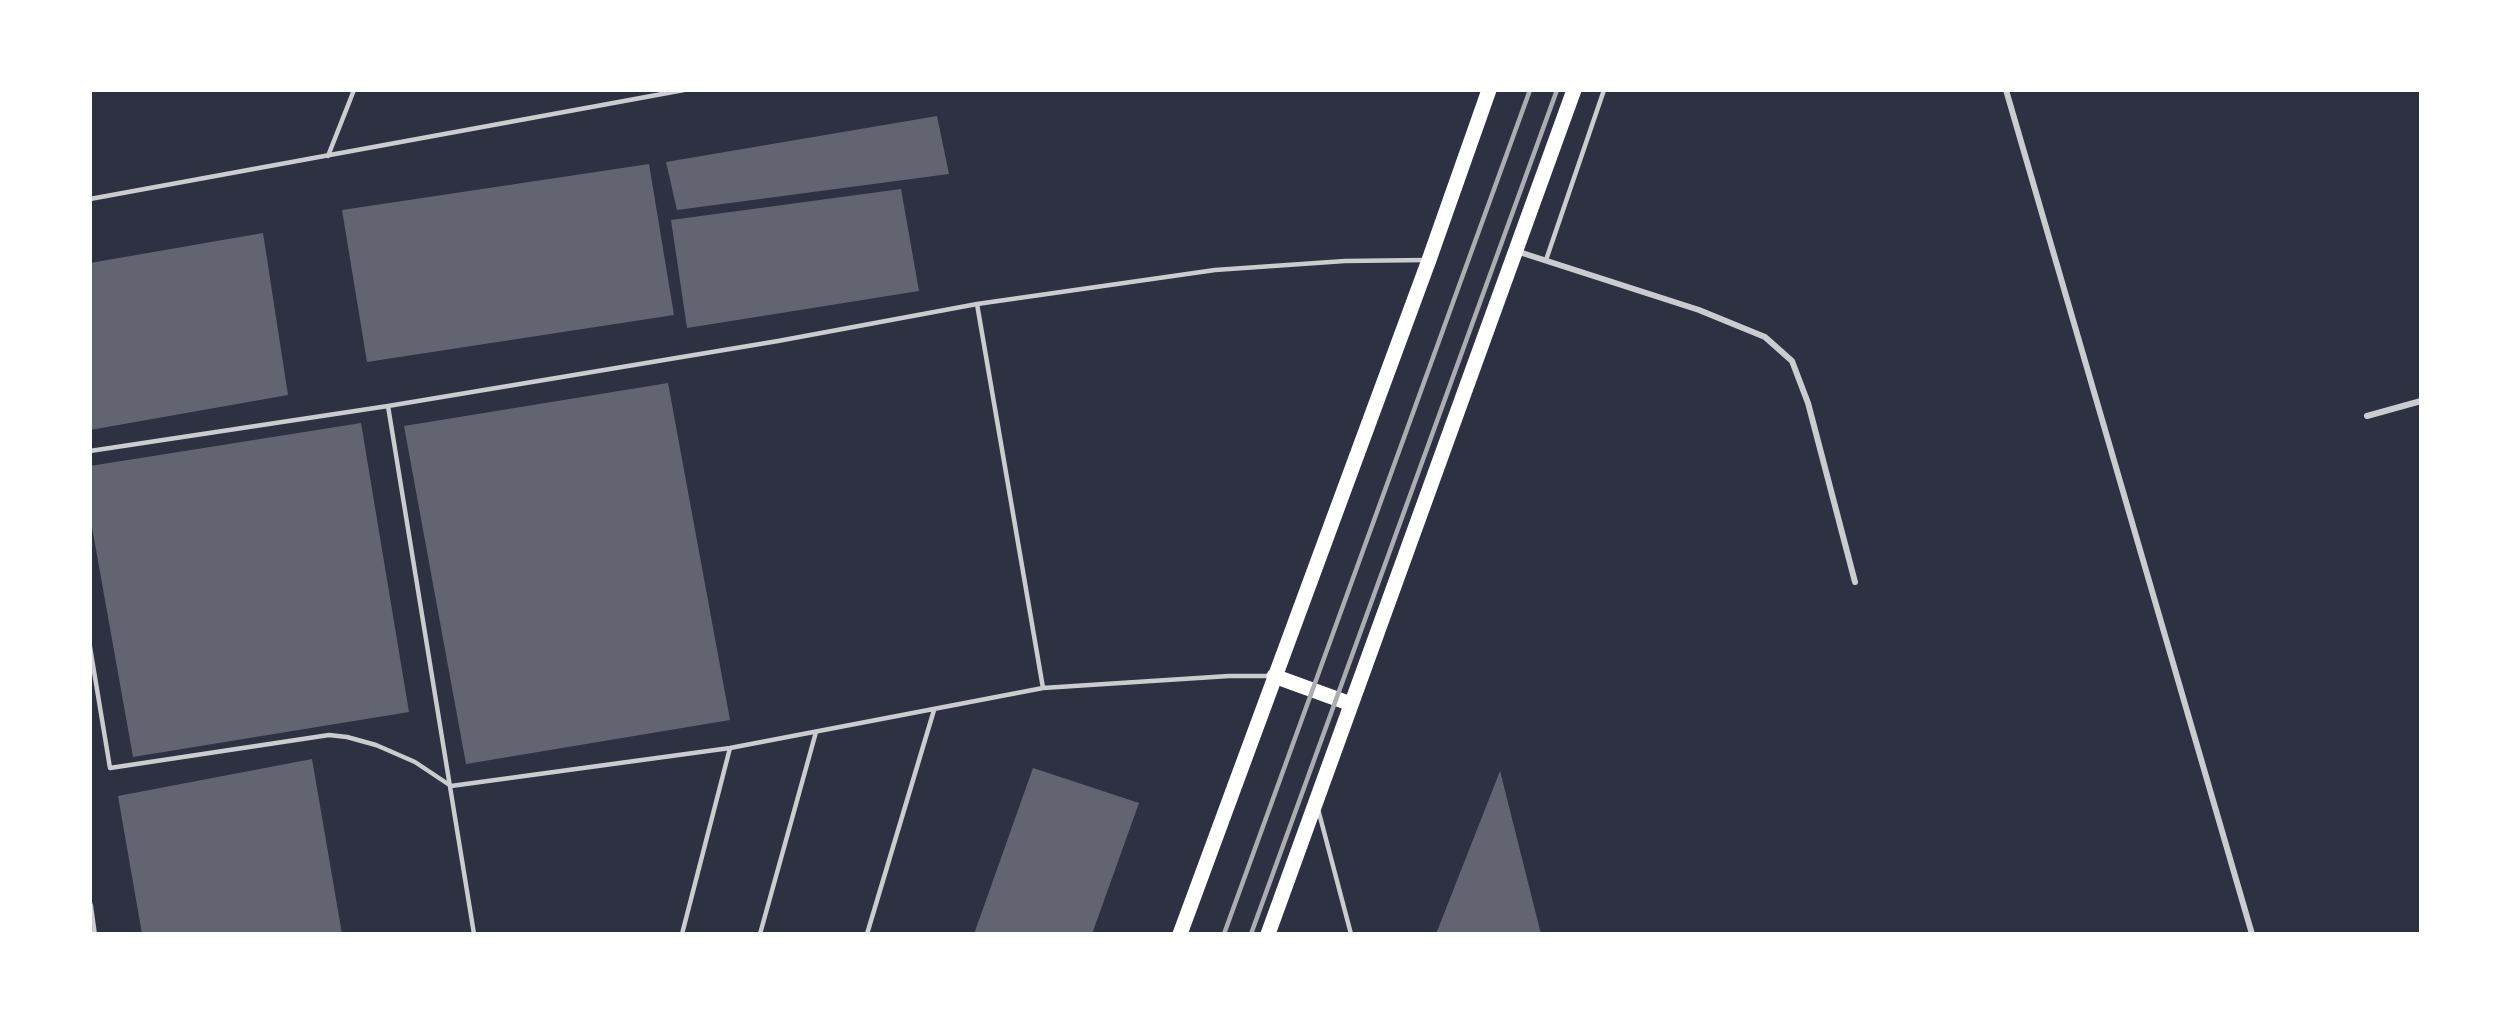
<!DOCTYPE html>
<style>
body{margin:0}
#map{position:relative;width:2511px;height:1024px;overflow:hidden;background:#2d3142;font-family:"Public Sans",sans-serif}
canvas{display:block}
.frame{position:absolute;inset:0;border:92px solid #fff;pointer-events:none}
</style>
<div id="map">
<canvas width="2511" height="1024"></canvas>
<div class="frame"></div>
</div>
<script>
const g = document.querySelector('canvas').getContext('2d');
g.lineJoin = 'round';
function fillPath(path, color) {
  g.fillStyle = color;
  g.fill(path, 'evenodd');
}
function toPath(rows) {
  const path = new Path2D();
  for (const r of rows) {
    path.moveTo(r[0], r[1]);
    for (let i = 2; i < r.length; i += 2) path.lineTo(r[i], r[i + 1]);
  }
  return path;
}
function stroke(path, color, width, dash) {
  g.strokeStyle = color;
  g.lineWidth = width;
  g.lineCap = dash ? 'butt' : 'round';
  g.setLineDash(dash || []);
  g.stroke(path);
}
fillPath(toPath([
 [937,116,949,174,677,210,666,162],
 [649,164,674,315,367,362,342,210],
 [901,189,919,291,687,328,671,220],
 [263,233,288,395,90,430,90,263],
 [668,383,730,720,466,764,404,426],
 [361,423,409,712,133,757,90,516,90,466],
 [312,759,342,934,142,934,118,796],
 [1033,768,1139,803,1092,934,974,934],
 [1500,771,1541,934,1436,934]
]), '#626471');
stroke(toPath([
 [328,156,354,90],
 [90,199,684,90],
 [1546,260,1604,90],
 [977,304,1043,688],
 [388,406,474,934],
 [90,451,388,406,778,341,977,304,1215,270,1345,261,1426,260],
 [90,647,110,768,329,735,347,737,376,745,415,762,451,786,730,748,1043,688,1229,676,1271,676],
 [1318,809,1351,934],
 [682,934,730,748],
 [760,934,816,732],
 [867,934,934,710]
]), '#caccd0', 4.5);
stroke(toPath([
 [2006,90,2252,934],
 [1516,251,1699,310,1765,337,1792,361,1808,403,1855,582],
 [2367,416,2421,401],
 [90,905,94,934]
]), '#caccd0', 6);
stroke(toPath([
 [1274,676,1351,704],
 [1180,934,1429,260,1489,90],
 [1268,934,1574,90]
]), '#fff', 15);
stroke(toPath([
 [1224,934,1530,90],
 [1251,934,1557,90]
]), '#abadb3', 4.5);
</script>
